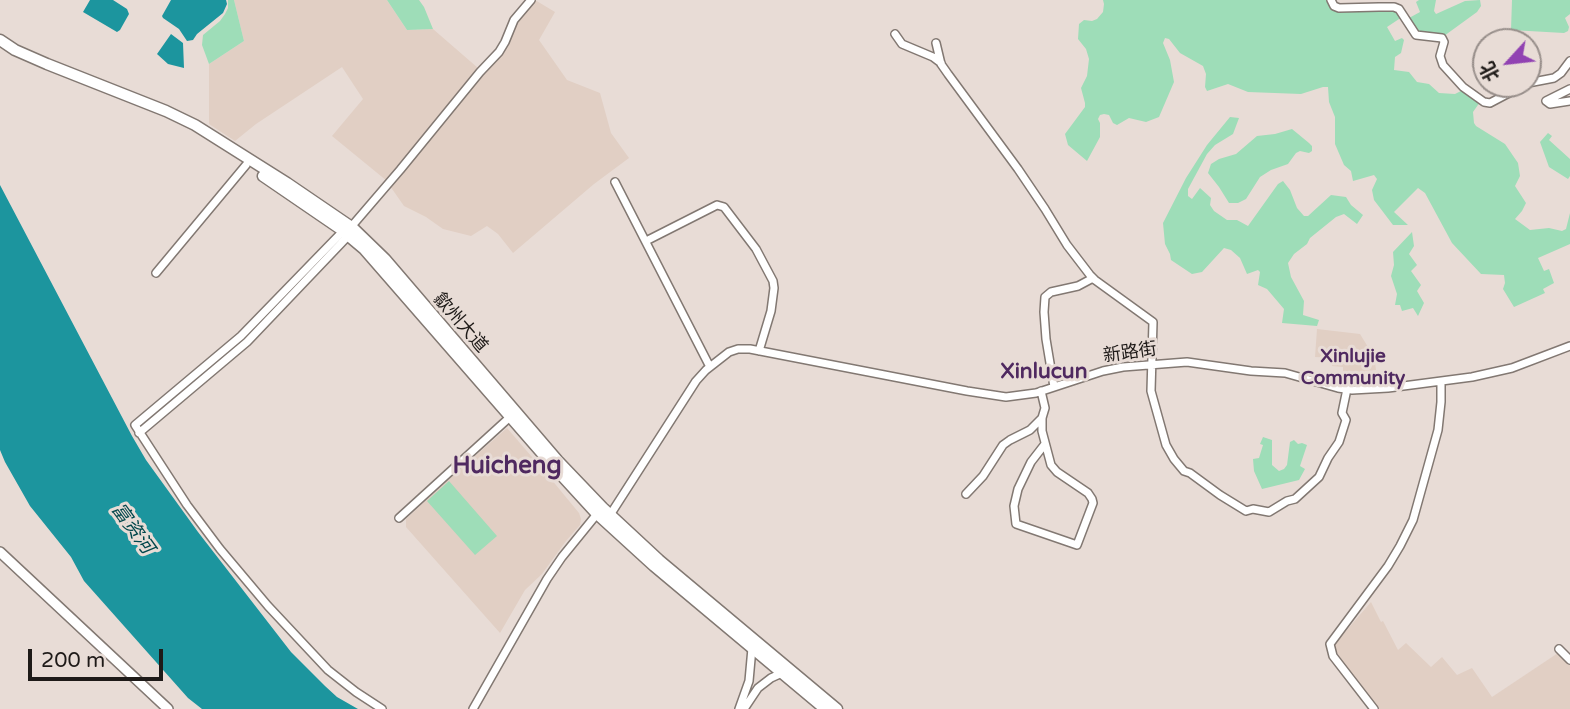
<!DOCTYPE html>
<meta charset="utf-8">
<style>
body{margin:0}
#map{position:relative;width:1570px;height:709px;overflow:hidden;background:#e8dcd6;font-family:"Varela Round","Noto Sans SC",sans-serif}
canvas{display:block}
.north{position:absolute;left:1472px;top:28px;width:70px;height:70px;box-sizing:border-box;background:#e8dcd6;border:2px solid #978e8a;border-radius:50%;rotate:243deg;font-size:19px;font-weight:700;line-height:28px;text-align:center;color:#1e1a18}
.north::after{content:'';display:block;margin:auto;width:24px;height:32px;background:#9142b2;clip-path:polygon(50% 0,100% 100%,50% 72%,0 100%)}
.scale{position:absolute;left:28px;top:649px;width:135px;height:32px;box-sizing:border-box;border:4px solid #1e1a18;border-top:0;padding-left:9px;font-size:21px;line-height:24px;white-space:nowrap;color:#1e1a18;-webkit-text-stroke:5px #e8dcd6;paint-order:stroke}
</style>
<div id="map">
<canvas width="1570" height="709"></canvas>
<div class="north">北</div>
<div class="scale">200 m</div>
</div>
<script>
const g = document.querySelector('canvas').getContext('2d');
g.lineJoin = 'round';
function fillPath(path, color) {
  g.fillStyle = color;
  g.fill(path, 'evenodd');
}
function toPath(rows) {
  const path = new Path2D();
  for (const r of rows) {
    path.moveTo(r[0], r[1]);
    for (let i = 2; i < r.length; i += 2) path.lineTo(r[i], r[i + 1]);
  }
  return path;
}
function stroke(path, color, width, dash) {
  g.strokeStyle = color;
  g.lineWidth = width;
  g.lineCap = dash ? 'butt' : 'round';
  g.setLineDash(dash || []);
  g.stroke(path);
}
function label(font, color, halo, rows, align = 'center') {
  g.font = font + ' "Varela Round","Noto Sans SC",sans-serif';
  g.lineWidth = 6;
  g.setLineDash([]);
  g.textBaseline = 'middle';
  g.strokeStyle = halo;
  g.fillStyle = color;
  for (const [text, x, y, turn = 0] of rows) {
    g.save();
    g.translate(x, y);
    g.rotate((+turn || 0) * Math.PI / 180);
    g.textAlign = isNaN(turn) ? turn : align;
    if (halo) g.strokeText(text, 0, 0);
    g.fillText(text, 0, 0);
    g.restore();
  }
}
fillPath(toPath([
 [234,0,387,0,407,30,433,29,478,68,387,181,332,136,363,99,342,67,256,124,235,141,209,124,209,64,244,41],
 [535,0,555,12,539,40,567,80,600,93,611,133,629,158,594,184,513,253,498,234,487,226,471,236,443,229,426,217,404,206,390,186,479,80,508,47,511,30,522,12],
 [1317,329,1360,334,1368,347,1373,347,1376,370,1365,371,1366,380,1348,379,1348,375,1343,375,1343,367,1332,366,1333,358,1315,357],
 [507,428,551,479,579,513,581,519,580,525,566,541,542,574,525,590,500,633,406,527,406,519,449,479],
 [1371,602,1381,622,1383,621,1398,650,1406,643,1431,667,1442,657,1457,675,1472,668,1492,697,1558,653,1567,659,1570,663,1570,709,1377,709,1371,700,1359,687,1333,646]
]), '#e1cfc4');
fillPath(toPath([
 [228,0,234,0,244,41,209,64,202,45,203,35,220,21,225,14,228,8],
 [387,0,419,0,424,7,433,29,407,30],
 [1103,0,1329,0,1332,6,1397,10,1402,17,1387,27,1395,41,1402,38,1404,40,1401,53,1395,57,1394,70,1409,72,1417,82,1429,84,1439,93,1455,94,1463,90,1480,102,1473,112,1474,123,1476,126,1505,144,1518,163,1520,176,1515,186,1526,203,1522,211,1515,219,1530,230,1549,228,1562,231,1566,229,1570,213,1570,244,1538,258,1544,271,1549,269,1554,283,1543,289,1545,293,1514,307,1503,289,1505,283,1504,275,1481,274,1452,243,1425,193,1418,188,1394,212,1408,225,1393,225,1374,200,1372,190,1377,179,1374,175,1353,181,1351,171,1344,165,1335,144,1335,117,1329,102,1328,87,1323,87,1301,94,1248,92,1228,84,1207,91,1205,87,1206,74,1203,66,1180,53,1169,39,1165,38,1163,43,1170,60,1174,82,1159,117,1146,122,1129,118,1117,125,1113,123,1109,115,1104,114,1100,115,1098,119,1100,123,1100,137,1087,161,1068,145,1065,134,1085,107,1085,103,1081,88,1087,76,1089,59,1086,49,1078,39,1079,24,1084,20,1092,21,1097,19,1103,12,1104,4],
 [1419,0,1436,0,1434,11,1436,14,1465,1,1480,0,1481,6,1477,12,1444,36,1418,32,1409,18,1420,12,1416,2],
 [1512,0,1570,0,1570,14,1565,18,1569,27,1568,31,1564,33,1511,30],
 [1230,117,1239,118,1233,134,1215,145,1207,154,1188,189,1188,196,1192,199,1200,188,1211,198,1210,205,1214,211,1227,220,1237,220,1248,226,1278,184,1283,181,1290,190,1297,208,1304,216,1308,216,1331,195,1346,197,1351,205,1363,215,1357,224,1344,214,1336,217,1310,238,1307,244,1294,254,1288,263,1291,277,1304,301,1303,315,1319,320,1317,326,1282,323,1284,309,1267,289,1258,285,1260,272,1258,270,1247,274,1240,258,1231,250,1224,248,1202,272,1192,274,1171,260,1170,254,1165,244,1163,223,1186,178,1207,145],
 [1292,129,1309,143,1312,146,1312,151,1309,153,1300,151,1296,153,1288,164,1271,170,1260,177,1246,199,1238,203,1229,203,1219,187,1208,173,1211,164,1219,159,1236,154,1257,136,1275,134],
 [1548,133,1552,136,1549,140,1570,159,1570,176,1568,179,1549,167,1540,142],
 [1412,232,1414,246,1409,254,1417,265,1411,271,1421,285,1417,291,1424,303,1418,316,1413,308,1402,311,1400,305,1395,305,1397,294,1391,276,1394,265,1393,252],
 [1263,437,1272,440,1272,465,1279,471,1284,469,1287,465,1290,442,1294,440,1298,444,1302,443,1307,445,1300,466,1305,469,1299,480,1262,489,1254,471,1253,459,1259,458,1263,445,1260,444],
 [449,481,497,536,475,555,427,501]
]), '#9eddb8');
fillPath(toPath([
 [90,0,113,0,127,9,129,14,120,30,117,32,83,12],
 [171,0,226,0,227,4,223,13,197,34,193,40,187,41,179,29,163,18,162,16],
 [171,34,183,43,184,68,168,64,157,54],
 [0,185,132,436,146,460,198,532,291,652,325,686,337,697,358,709,202,709,188,698,84,581,71,557,30,506,5,462,0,450]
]), '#1c959e');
const minor = toPath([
 [1331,0,1334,6,1339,8,1379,7,1394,7,1399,9,1416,35,1442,38,1444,42,1440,56,1443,65,1463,87,1484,102,1490,103,1526,84],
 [895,34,902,44,933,57,941,63],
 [936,43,941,64,948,74,1018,169,1045,209,1067,245,1090,275,1095,280,1153,322,1151,391,1166,445,1174,459,1184,471,1190,473,1220,495,1246,511,1253,509,1269,512,1287,501,1295,499,1319,477,1328,458,1339,442,1346,420,1342,413,1347,389],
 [1528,83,1554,78,1561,73,1570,61],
 [1570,89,1546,101,1550,104,1570,101],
 [615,182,710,367],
 [351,227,400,170,480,72,499,52,505,42,514,20,531,0],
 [346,228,241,336,135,425,187,505,220,549,268,606,328,670,356,692,382,709],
 [646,241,717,205,724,207,756,249,773,281,774,288,771,311,759,351],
 [156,273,246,165],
 [1054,387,1046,339,1044,312,1045,297,1051,292,1078,286,1093,278],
 [1041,391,1045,408,1042,418,1042,431,1051,465,1057,472,1088,493,1092,499,1093,503,1077,545,1016,524,1014,506,1018,489,1031,462,1045,444],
 [139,433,247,342,350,234],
 [966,494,983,476,1003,445,1010,440,1030,430,1042,418],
 [610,515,696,381,706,370,729,352,738,349,750,349,967,391,1006,397,1036,393,1103,371,1123,367,1187,362,1251,371,1285,373,1338,388,1352,390,1388,388,1472,377,1512,368,1570,346],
 [399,518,510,417],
 [1559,649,1570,660],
 [473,709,547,579,562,557,597,514],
 [739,709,749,681,752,648],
 [744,709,758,688,771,678,782,673],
 [1374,709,1333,656,1330,644,1388,566,1400,546,1413,520,1438,430,1441,402,1441,382]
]);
const major = toPath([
 [0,552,168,709]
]);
const highway = toPath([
 [0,40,15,50,47,64,166,111,195,125,287,183,353,228,385,259,558,461,603,508,659,560,837,709],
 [263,176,339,228,364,249,553,466,597,514,654,566,825,709]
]);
stroke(minor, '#827872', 10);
stroke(major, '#827872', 12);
stroke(highway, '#827872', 13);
stroke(minor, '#fff', 7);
stroke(major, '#fff', 9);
stroke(highway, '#fff', 10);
label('18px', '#1e1a18', '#e8dcd6', [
 ["歙州大道",460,323,49],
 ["新路街",1130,353,-8]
]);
label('bold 19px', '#4f2960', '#e8dcd6', [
 ["Xinlujie",1353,357],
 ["Community",1353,379]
]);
label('italic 19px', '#02474c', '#e8dcd6', [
 ["富资河",132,529,54]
]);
label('bold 21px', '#4f2960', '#e8dcd6', [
 ["Xinlucun",1044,372]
]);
label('bold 24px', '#4f2960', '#e8dcd6', [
 ["Huicheng",507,467]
]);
</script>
